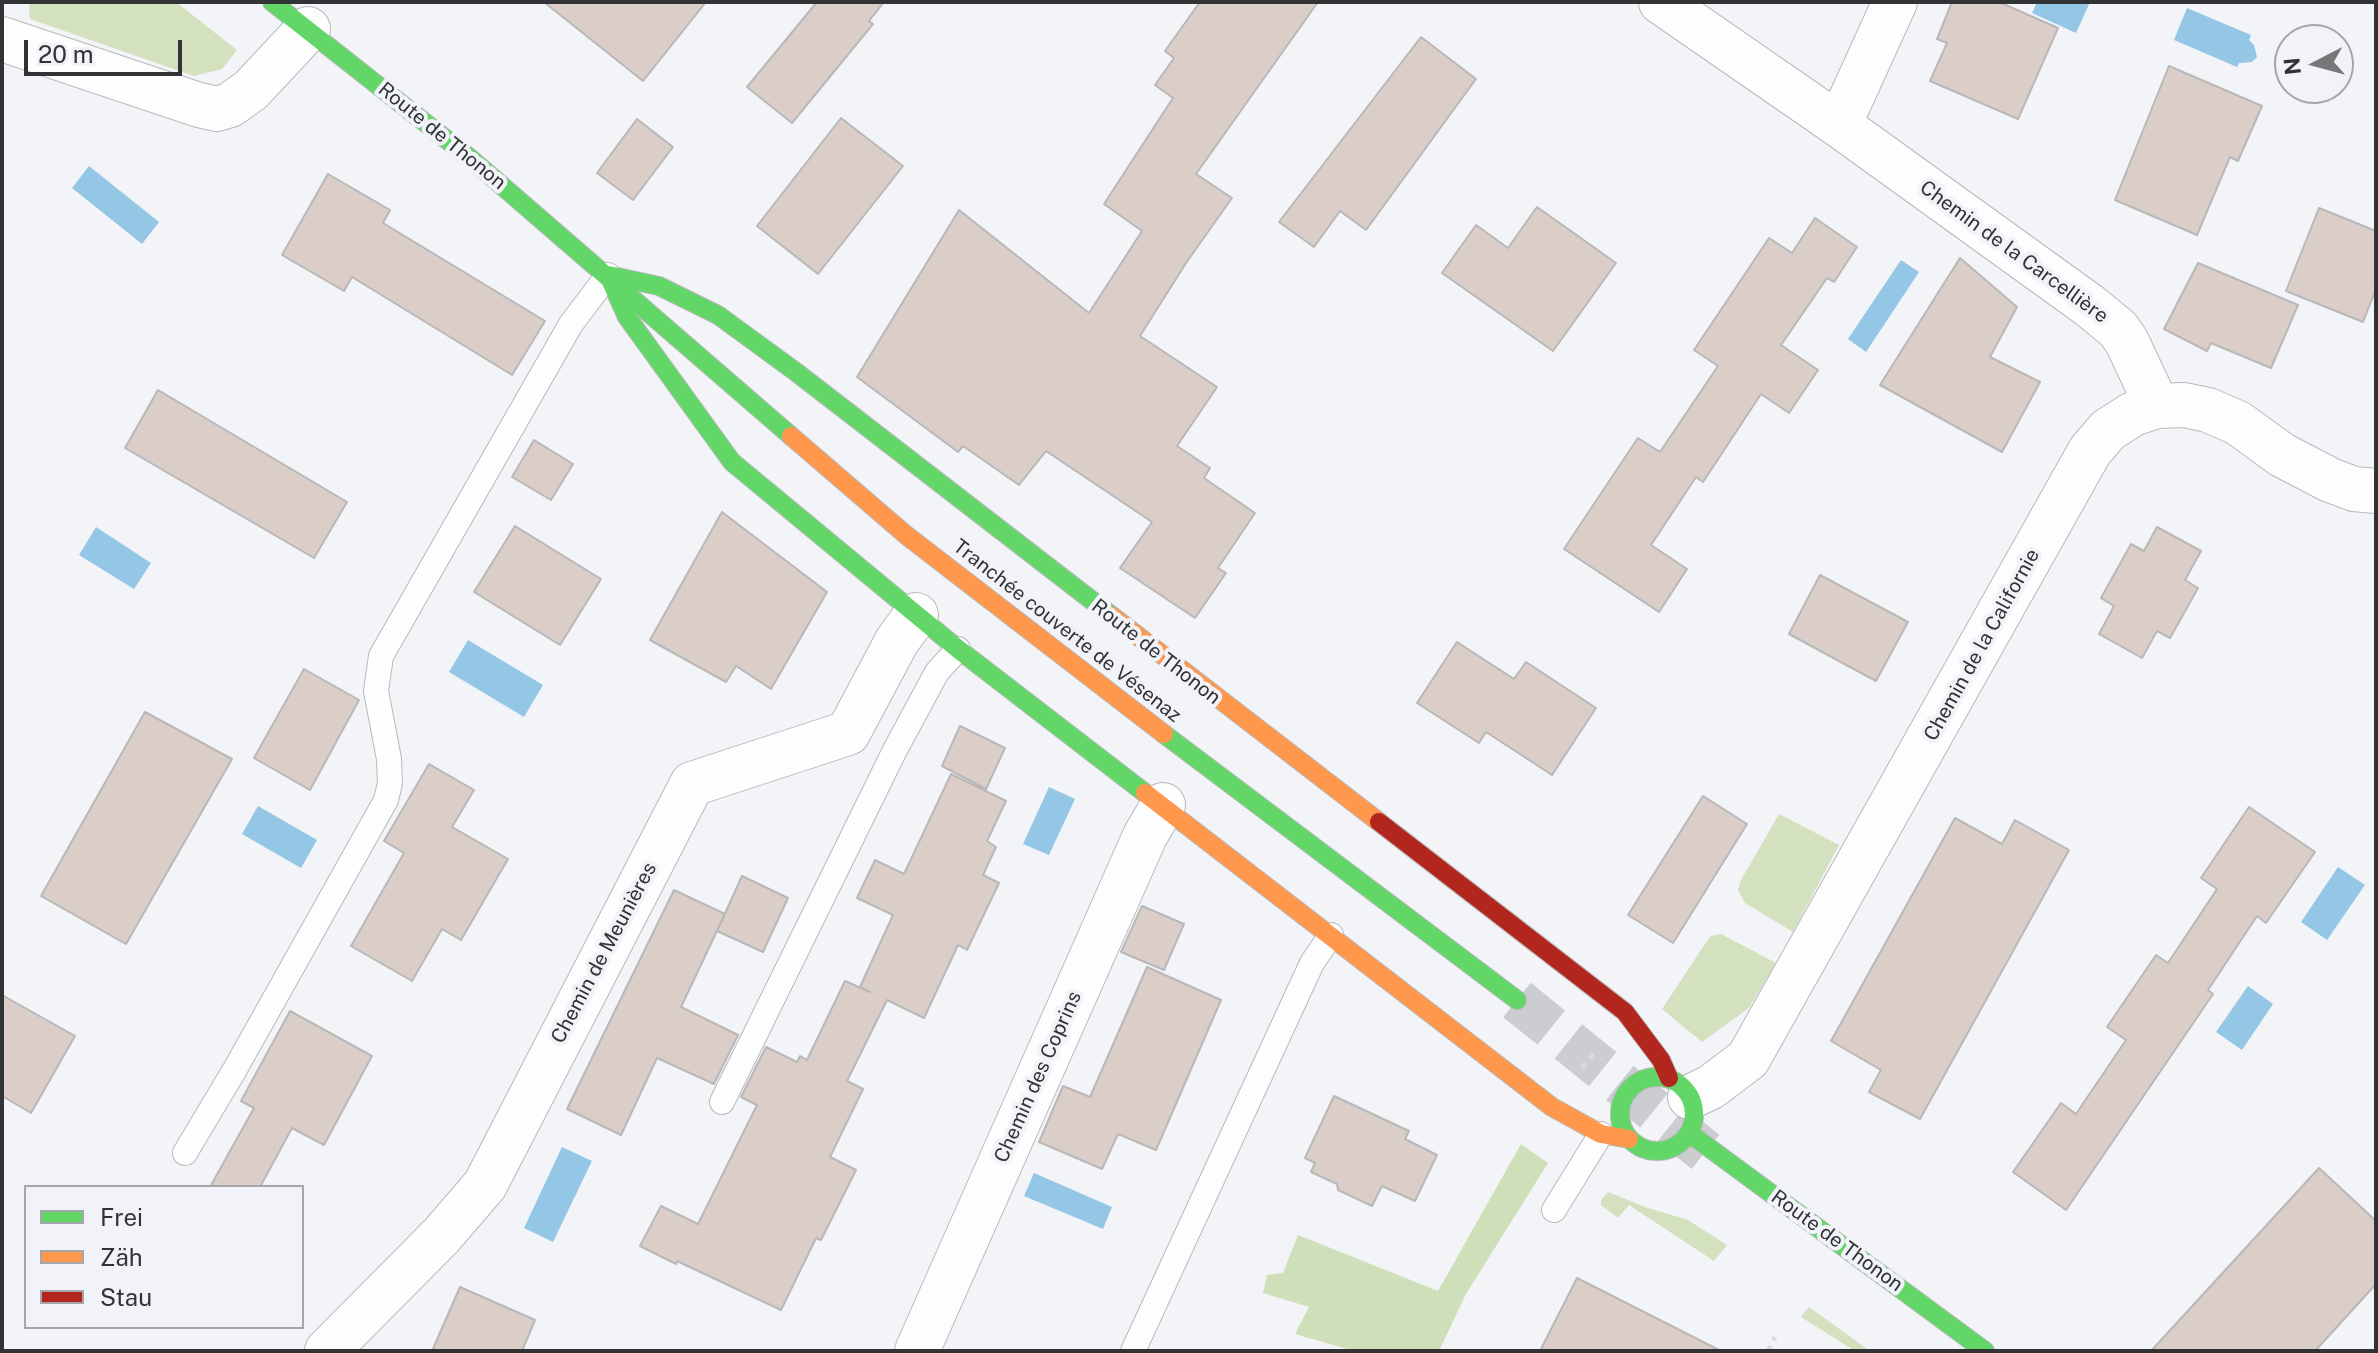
<!DOCTYPE html>
<meta charset="utf-8">
<style>
body{margin:0}
#map{position:relative;width:2378px;height:1353px;overflow:hidden;background:#f2f4f7;font-family:"Public Sans",sans-serif}
canvas{display:block}
.frame{position:absolute;inset:0;border:4px solid #323335;pointer-events:none}
.legend{position:absolute;left:24px;top:1185px;width:280px;height:144px;box-sizing:border-box;background:#f1f3f8;border:2px solid #a5a6aa;margin:0;padding:10px 14px;list-style:none;font-size:24px;color:#323335}
.legend li{display:flex;align-items:center;gap:16px;height:40px}
.legend b{width:40px;border:2px solid #a5a6aa}
.north{position:absolute;left:2274px;top:24px;width:80px;height:80px;box-sizing:border-box;background:#f1f3f8;border:2px solid #a5a6aa;border-radius:50%;rotate:264deg;font-size:22px;font-weight:700;line-height:32px;text-align:center;color:#323335}
.north::after{content:'';display:block;margin:auto;width:28px;height:36px;background:#757779;clip-path:polygon(50% 0,100% 100%,50% 72%,0 100%)}
.scale{position:absolute;left:24px;top:40px;width:158px;height:36px;box-sizing:border-box;border:4px solid #323335;border-top:0;padding-left:10px;font-size:24px;line-height:28px;white-space:nowrap;color:#323335;-webkit-text-stroke:6px #f1f3f8;paint-order:stroke}
</style>
<div id="map">
<canvas width="2378" height="1353"></canvas>
<div class="frame"></div>
<ul class="legend">
<li><b style="height:10px;background:#63d668"></b>Frei</li>
<li><b style="height:10px;background:#ff974d"></b>Zäh</li>
<li><b style="height:10px;background:#b3261e"></b>Stau</li>
</ul>
<div class="north">N</div>
<div class="scale">20 m</div>
</div>
<script>
const g = document.querySelector('canvas').getContext('2d');
g.lineJoin = 'round';
function fillPath(path, color) {
  g.fillStyle = color;
  g.fill(path, 'evenodd');
}
function toPath(rows) {
  const path = new Path2D();
  for (const r of rows) {
    if (r.length === 3) {
      path.moveTo(r[0] + r[2], r[1]);
      path.arc(r[0], r[1], r[2], 0, 2 * Math.PI);
      continue;
    }
    path.moveTo(r[0], r[1]);
    for (let i = 2; i < r.length; i += 2) path.lineTo(r[i], r[i + 1]);
  }
  return path;
}
function stroke(path, color, width, dash) {
  g.strokeStyle = color;
  g.lineWidth = width;
  g.lineCap = dash ? 'butt' : 'round';
  g.setLineDash(dash || []);
  g.stroke(path);
}
function label(font, color, halo, rows, align = 'center') {
  g.font = font + ' "Public Sans",sans-serif';
  g.lineWidth = 8;
  g.setLineDash([]);
  g.textBaseline = 'middle';
  g.strokeStyle = halo;
  g.fillStyle = color;
  for (const [text, x, y, turn = 0] of rows) {
    g.save();
    g.translate(x, y);
    g.rotate((+turn || 0) * Math.PI / 180);
    g.textAlign = isNaN(turn) ? turn : align;
    if (halo) g.strokeText(text, 0, 0);
    g.fillText(text, 0, 0);
    g.restore();
  }
}
fillPath(toPath([
 [32,2,176,2,237,50,222,69,194,76,30,19,29,6],
 [1779,814,1839,845,1793,932,1745,903,1738,890,1741,880],
 [1721,934,1776,963,1749,1008,1702,1042,1662,1009,1707,941,1711,936],
 [1608,1192,1645,1207,1688,1220,1727,1245,1714,1261,1629,1205,1618,1218,1601,1205,1601,1200],
 [1809,1307,1870,1351,1855,1351,1801,1317]
]), '#d3e1bf');
fillPath(toPath([
 [1521,1144,1548,1163,1466,1294,1439,1351,1354,1351,1295,1334,1309,1307,1263,1293,1267,1275,1283,1273,1298,1235,1438,1291]
]), '#cfdfba');
fillPath(toPath([
 [2037,2,2090,2,2076,33,2032,13],
 [2187,8,2251,35,2249,40,2254,45,2257,57,2252,62,2239,63,2237,67,2174,40],
 [89,166,159,222,142,244,72,188],
 [1901,260,1919,272,1866,352,1848,339],
 [96,527,151,563,134,589,79,555],
 [468,640,543,685,524,717,449,672],
 [1049,787,1075,799,1049,855,1023,844],
 [258,806,317,840,301,868,242,834],
 [2338,867,2365,885,2327,940,2301,922],
 [2248,986,2273,1004,2242,1050,2216,1032],
 [562,1147,592,1161,553,1242,524,1228],
 [1034,1173,1112,1207,1103,1229,1024,1196]
]), '#94c6e6');
const building = toPath([
 [544,2,706,2,643,81,544,2],
 [817,2,884,2,869,21,873,24,792,123,747,87,817,2],
 [1200,2,1318,2,1196,174,1232,198,1186,263,1140,336,1217,387,1177,446,1210,468,1204,478,1255,513,1218,568,1226,573,1195,618,1120,568,1152,522,1046,451,1019,485,963,446,958,452,857,377,959,210,1089,313,1142,231,1104,204,1173,98,1155,85,1174,58,1165,51,1200,2],
 [1952,2,1999,2,2058,28,2018,119,1930,81,1947,43,1937,39,1952,2],
 [1421,37,1476,79,1366,230,1340,211,1314,247,1279,222,1421,37],
 [2169,66,2262,106,2238,161,2230,157,2197,235,2115,200,2169,66],
 [841,118,903,166,818,274,757,226,841,118],
 [637,119,673,147,633,200,597,173,637,119],
 [328,174,390,210,383,223,545,321,512,375,352,277,344,291,282,255,328,174],
 [1537,207,1616,263,1553,351,1442,273,1476,225,1508,248,1537,207],
 [2319,208,2376,231,2376,289,2363,322,2286,291,2319,208],
 [1815,218,1857,247,1834,282,1827,278,1781,345,1818,370,1789,413,1761,394,1703,482,1696,477,1651,545,1687,569,1659,612,1564,549,1638,438,1660,452,1718,366,1694,350,1769,238,1792,253,1815,218],
 [1960,258,2017,307,1990,357,2040,382,2002,452,1880,385,1960,258],
 [2198,263,2298,305,2271,368,2211,343,2207,351,2164,329,2198,263],
 [158,390,347,502,314,558,125,448,158,390],
 [534,440,573,464,551,500,512,477,534,440],
 [722,512,827,592,771,689,736,666,726,682,650,640,722,512],
 [515,526,601,579,560,645,474,592,515,526],
 [2157,527,2201,551,2185,580,2198,588,2170,638,2157,631,2142,658,2099,634,2114,606,2101,598,2131,544,2144,551,2157,527],
 [1820,575,1908,622,1876,681,1789,634,1820,575],
 [1457,642,1514,679,1526,662,1596,708,1552,775,1486,732,1479,743,1417,703,1457,642],
 [304,669,359,700,310,790,254,758,304,669],
 [145,712,232,759,126,944,41,896,145,712],
 [960,726,1005,748,986,789,942,766,960,726],
 [429,764,474,790,452,827,508,859,461,940,442,929,412,981,351,946,404,853,384,841,429,764],
 [951,774,1006,801,987,841,996,847,983,875,999,883,967,950,958,945,924,1018,887,1000,847,1081,863,1089,830,1157,856,1170,821,1240,816,1238,781,1310,677,1261,676,1264,640,1246,661,1206,698,1224,757,1105,741,1097,766,1047,797,1062,800,1056,807,1060,845,981,870,992,860,987,893,915,857,898,875,860,904,874,951,774],
 [1703,796,1747,824,1673,943,1628,915,1703,796],
 [2249,807,2315,852,2266,923,2257,916,2208,990,2213,994,2066,1210,2013,1172,2061,1103,2076,1114,2126,1040,2107,1027,2156,955,2168,963,2217,889,2201,878,2249,807],
 [1955,818,2002,844,2015,820,2069,850,1920,1119,1869,1092,1881,1070,1831,1041,1955,818],
 [742,876,788,898,763,952,717,931,742,876],
 [674,890,725,914,681,1007,738,1035,714,1084,657,1058,621,1135,567,1109,674,890],
 [1142,906,1184,924,1164,970,1121,952,1142,906],
 [1147,967,1221,1000,1156,1150,1118,1134,1102,1169,1039,1142,1063,1086,1090,1097,1147,967],
 [2,995,75,1036,31,1113,2,1096,2,995],
 [290,1011,372,1056,324,1145,292,1128,260,1187,210,1187,254,1108,241,1101,290,1011],
 [1334,1096,1409,1131,1405,1139,1437,1155,1415,1201,1382,1186,1372,1206,1338,1190,1337,1184,1311,1172,1315,1163,1305,1158,1334,1096],
 [2319,1168,2376,1221,2376,1284,2315,1351,2151,1351,2319,1168],
 [1577,1278,1721,1351,1540,1351,1577,1278],
 [460,1287,535,1320,522,1351,432,1351,460,1287]
]);
fillPath(building, '#dbcec9');
stroke(building, '#b8b8b9', 2);
stroke(toPath([
 [1517,1000,1718,1162]
]), '#cccdd0', 44, [44, 22]);
const lane = toPath([
 [722,1102,895,750,937,672,958,649],
 [185,1153,234,1071,386,800,390,783,389,759,376,691,381,656,571,324,608,275],
 [1554,1210,1601,1134],
 [1133,1351,1312,963,1331,935]
]);
const street = toPath([
 [1661,2,1839,125,2090,306,2118,329,2127,342,2157,406],
 [2,39,199,105,217,109,230,105,251,90,308,29],
 [1839,125,1895,2],
 [1690,1097,1711,1087,1748,1059,2090,451,2108,430,2133,414,2157,406,2184,405,2208,410,2238,423,2282,455,2330,480,2354,489,2376,491],
 [327,1351,441,1236,485,1185,692,784,848,733,897,641,916,615],
 [917,1351,1145,836,1163,805]
]);
const fast = toPath([
 [272,2,470,158,791,436],
 [608,275,659,286,718,315,796,372,1112,616],
 [609,277,627,317,732,462,958,649,1145,793],
 [1164,734,1517,1000],
 [1657,1114,37],
 [1689,1133,1985,1351]
]);
const slow = toPath([
 [791,436,906,535,1164,734],
 [1112,616,1379,822],
 [1145,793,1552,1107,1601,1134,1629,1139]
]);
const jam = toPath([
 [1379,822,1625,1012,1661,1060,1669,1078]
]);
stroke(lane, '#b8b9bc', 26);
stroke(street, '#b8b9bc', 46);
stroke(fast, '#b8b9bc', 20);
stroke(slow, '#b8b9bc', 20);
stroke(jam, '#b8b9bc', 20);
stroke(toPath([
 [1582,1068,1595,1051],
 [1768,1351,1775,1337]
]), '#dbdbdc', 5, [6, 6]);
stroke(lane, '#fdfdfe', 24);
stroke(street, '#fdfdfe', 44);
stroke(fast, '#63d668', 18);
stroke(slow, '#ff974d', 18);
stroke(jam, '#b3261e', 18);
label('20px', '#323335', '#f1f3f8', [
 ["Route de Thonon",442,136,39],
 ["Chemin de la Carcellière",2014,252,36],
 ["Tranchée couverte de Vésenaz",1067,631,38],
 ["Chemin de la Californie",1982,645,-61],
 ["Route de Thonon",1156,652,38],
 ["Chemin de Meunières",604,953,-62],
 ["Chemin des Coprins",1038,1077,-66],
 ["Route de Thonon",1837,1241,36]
]);
</script>
